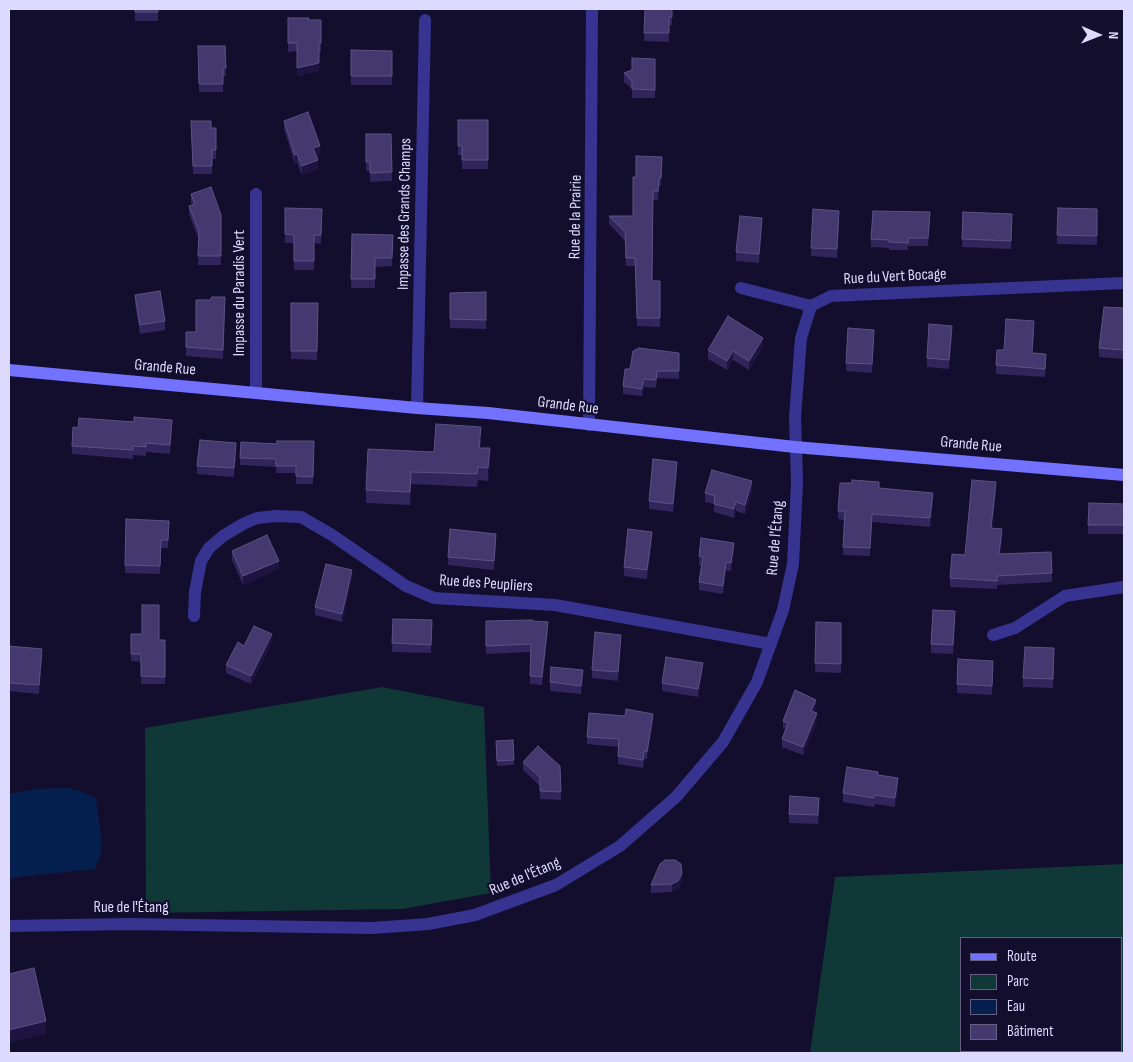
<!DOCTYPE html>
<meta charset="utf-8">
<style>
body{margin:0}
#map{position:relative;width:1133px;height:1062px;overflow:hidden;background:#130e2d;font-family:"Sofia Sans Condensed",sans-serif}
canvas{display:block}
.frame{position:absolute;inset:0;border:10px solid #dedaff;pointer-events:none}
.legend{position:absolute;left:960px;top:937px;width:162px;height:115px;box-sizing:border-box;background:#130e2d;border:1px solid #646081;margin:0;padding:6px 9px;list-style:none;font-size:15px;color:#dedaff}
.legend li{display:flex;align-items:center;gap:10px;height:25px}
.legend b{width:25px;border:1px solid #646081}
.north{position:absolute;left:1073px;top:10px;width:50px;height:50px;-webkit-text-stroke:4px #130e2d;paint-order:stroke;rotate:91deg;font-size:14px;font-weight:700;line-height:20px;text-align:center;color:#dedaff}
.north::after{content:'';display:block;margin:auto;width:18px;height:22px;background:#dedaff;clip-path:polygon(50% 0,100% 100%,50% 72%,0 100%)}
</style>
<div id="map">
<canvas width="1133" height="1062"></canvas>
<div class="frame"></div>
<ul class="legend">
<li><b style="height:6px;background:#7371ff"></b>Route</li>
<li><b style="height:14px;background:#103836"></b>Parc</li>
<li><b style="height:14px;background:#05204f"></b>Eau</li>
<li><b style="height:14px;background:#43396e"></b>Bâtiment</li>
</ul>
<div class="north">N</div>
</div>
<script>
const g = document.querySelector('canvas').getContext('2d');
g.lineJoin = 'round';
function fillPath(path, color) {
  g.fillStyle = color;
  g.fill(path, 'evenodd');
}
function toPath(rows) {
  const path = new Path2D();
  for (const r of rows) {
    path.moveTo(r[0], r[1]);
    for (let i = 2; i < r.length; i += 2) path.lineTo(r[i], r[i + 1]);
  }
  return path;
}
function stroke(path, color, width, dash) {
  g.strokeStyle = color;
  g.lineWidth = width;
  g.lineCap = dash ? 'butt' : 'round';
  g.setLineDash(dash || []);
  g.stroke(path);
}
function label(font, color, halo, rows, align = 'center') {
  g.font = font + ' "Sofia Sans Condensed",sans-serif';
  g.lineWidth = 4.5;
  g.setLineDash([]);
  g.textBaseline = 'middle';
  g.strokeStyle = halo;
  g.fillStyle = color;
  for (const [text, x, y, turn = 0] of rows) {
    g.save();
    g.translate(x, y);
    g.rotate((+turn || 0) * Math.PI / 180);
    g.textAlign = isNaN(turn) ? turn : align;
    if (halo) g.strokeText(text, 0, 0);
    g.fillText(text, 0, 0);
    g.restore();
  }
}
fillPath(toPath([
 [382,687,484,707,491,893,402,909,146,913,145,728],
 [1124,864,1124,1053,810,1053,835,877],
 [962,938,1122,938,1122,1051,962,1051]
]), '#103836');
fillPath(toPath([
 [67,788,80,791,96,798,101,838,101,853,95,869,9,878,9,794,35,789]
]), '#05204f');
stroke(toPath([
 [741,288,811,306],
 [256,393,256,194],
 [417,408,425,20],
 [589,425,592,9],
 [194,616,195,592,201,561,209,548,223,536,243,524,257,518,276,516,301,517,332,535,406,586,434,598,555,605,771,644],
 [993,635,1015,628,1065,596,1124,587],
 [9,926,130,924,372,928,428,924,475,915,556,885,620,846,676,797,723,742,757,682,783,610,793,564,797,482,795,417,801,338,811,306,831,296,1124,283]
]), '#373491', 12);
stroke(toPath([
 [9,370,417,408,488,413,795,447,1124,475]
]), '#7371ff', 12);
fillPath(toPath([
 [130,9,158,9,158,21,135,21,135,10,130,10],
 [645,9,672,9,672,25,669,25,669,42,644,41],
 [288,18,308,20,321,20,321,52,319,52,319,71,297,76,297,51,288,52],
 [198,46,225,46,226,76,223,76,223,92,199,92],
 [351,50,392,51,392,85,351,85],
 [655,59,655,98,632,98,632,89,624,82,624,73],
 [458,120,488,120,488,169,462,169,462,155,458,155],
 [191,121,211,128,216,128,216,159,212,159,212,174,193,174],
 [284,121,320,154,316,156,318,169,302,175,297,163,295,164,284,129],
 [366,134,391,134,392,181,370,182,370,171,366,171],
 [662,157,661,186,659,186,658,200,653,200,652,281,660,281,660,327,637,326,635,266,626,266,625,241,609,224,609,216,633,216,636,177],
 [191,194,221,215,221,265,198,265,199,240,189,214,189,206,192,205,191,202],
 [285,208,322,209,321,244,314,243,314,270,294,270,294,243,285,243],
 [1058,208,1097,209,1097,245,1057,244],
 [963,212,1012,222,1011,249,962,247],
 [839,219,837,258,811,256,811,248],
 [930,220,928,246,908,246,908,250,889,250,889,248,871,247,871,239],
 [762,227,759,263,736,261,736,252],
 [352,234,393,235,392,266,375,267,375,288,351,288],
 [486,292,486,329,450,328,450,293],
 [135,295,165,321,165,330,140,334,135,304],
 [225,297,223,359,186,356,186,332,196,332,210,300],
 [291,303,318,303,317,360,291,359],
 [1124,308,1123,359,1099,357,1099,348],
 [1034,330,1032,353,1046,363,1045,377,996,374,996,365,1004,350],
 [952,335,949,369,927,367,927,358],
 [874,338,872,373,846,371,846,363],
 [763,346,749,370,733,360,727,370,708,359,708,350],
 [679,353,679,379,657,378,656,388,644,387,642,396,623,394,623,386,630,369],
 [78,428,172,428,170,454,146,452,146,456,133,455,133,459,72,454,72,446],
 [481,440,480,448,490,460,488,481,478,480,477,487,411,484,410,505,366,503,366,490,434,452],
 [314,441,313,484,296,484,296,473,276,473,276,467,240,465,240,458,277,444],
 [236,452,234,477,197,474,197,466],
 [677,470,673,512,649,509,649,501],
 [879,488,933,502,930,527,872,522,870,556,843,555,844,520,838,519,838,511],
 [752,490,745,514,736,511,734,518,714,512,714,504,705,502,705,493],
 [996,491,992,528,1002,538,1000,554,1052,573,1052,582,997,585,997,589,950,587,950,578,965,555],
 [1124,504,1124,534,1088,534,1088,525],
 [169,521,168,548,161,548,160,574,125,573,125,565],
 [652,541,647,579,624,576,624,567],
 [496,542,494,570,448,565,448,557],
 [232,551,279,569,243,585,232,560],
 [734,551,731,571,726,570,723,594,699,590,699,582,701,565,699,565,699,556],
 [352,578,342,622,315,615,315,607],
 [393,619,432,620,431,653,392,652],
 [955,620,953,654,931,653,931,644],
 [486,621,532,621,548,630,542,685,530,684,531,652,486,654],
 [816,622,841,623,841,673,815,672],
 [131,634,159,640,165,640,165,684,141,684,141,662,131,661],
 [272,642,251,684,226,673,226,665,244,646],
 [621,643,618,681,592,678,592,670],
 [9,646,42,657,39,694,9,691],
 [1054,648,1053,688,1023,687,1023,678],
 [993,670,992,695,957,693,957,684],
 [703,671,698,697,662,691,662,683],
 [583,679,581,694,550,691,550,682],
 [816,707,814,712,817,721,803,755,782,747,782,739,786,729,783,728,783,721],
 [653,722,647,759,644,759,643,768,618,764,618,747,587,744,587,737],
 [513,740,514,765,497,766,496,741],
 [523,762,560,766,561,800,540,799,540,786,523,770],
 [878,775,898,787,895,807,875,804,874,807,843,802,843,793],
 [819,807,818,824,789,823,789,814],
 [682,882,678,889,672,892,651,893,651,885]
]), '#30265c');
fillPath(toPath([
 [319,52,319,71,297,76,297,68],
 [320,146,320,154,313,157,313,148],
 [297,154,297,163,295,164,295,155],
 [318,160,318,169,302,175,302,166],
 [839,211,839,219,837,258,837,249],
 [762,218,762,227,759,263,759,254],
 [952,326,952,335,949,369,949,360],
 [763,338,763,346,749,370,749,361],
 [733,351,733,360,727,370,727,361],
 [644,379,644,387,642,396,642,389],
 [172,420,172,428,170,454,170,445],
 [236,443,236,452,234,477,234,468],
 [490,448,490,460,488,481,488,468],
 [677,462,677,470,673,512,673,504],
 [752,481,752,490,745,514,745,505],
 [996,482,996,491,991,537,991,528],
 [933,493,933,502,930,527,930,518],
 [736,502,736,511,734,518,734,509],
 [1002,529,1002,538,999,562,999,554],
 [652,532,652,541,647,579,647,570],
 [496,534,496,542,494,570,494,561],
 [734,543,734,551,731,571,731,563],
 [279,561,279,569,243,585,243,576],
 [726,562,726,570,723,594,723,586],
 [352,570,352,578,342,622,342,614],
 [548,622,548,630,542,685,542,677],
 [272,634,272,642,251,684,251,676],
 [621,635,621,643,618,681,618,672],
 [42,649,42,657,39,694,39,685],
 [703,663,703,671,698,697,698,689],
 [583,670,583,679,581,694,581,686],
 [816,700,816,707,811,718,811,711],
 [817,713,817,721,803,755,803,747],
 [653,714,653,722,647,759,647,752],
 [898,778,898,787,895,807,895,798],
 [682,874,682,882,678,889,672,892,672,884],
 [46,1021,46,1034,9,1043,9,1030]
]), '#1d1442');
const building = toPath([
 [135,9,158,9,158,12,135,12,135,9],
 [645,9,672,9,672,17,669,17,669,33,644,33,645,9],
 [288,18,309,18,308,20,321,20,321,43,319,43,319,63,297,68,297,43,288,43,288,18],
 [198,46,225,46,226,68,223,68,223,84,199,84,198,46],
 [351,50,392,51,392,76,351,76,351,50],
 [632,58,655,59,655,90,632,89,632,81,624,73,632,70,632,58],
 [308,112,320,146,313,148,318,160,302,166,297,154,295,155,284,121,308,112],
 [458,120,488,120,488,160,462,160,462,146,458,146,458,120],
 [191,121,211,121,211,128,216,128,216,150,212,150,212,166,193,166,191,121],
 [366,134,391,134,392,172,370,173,370,162,366,162,366,134],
 [636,156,662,157,661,178,659,178,658,191,653,191,652,281,660,281,660,318,637,318,635,258,626,258,625,232,609,216,633,216,633,177,636,177,636,156],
 [211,187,221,215,221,256,198,256,199,232,189,206,195,204,191,194,211,187],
 [285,208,322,209,321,235,314,235,314,261,294,261,294,235,285,234,285,208],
 [1058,208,1097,209,1097,236,1057,235,1058,208],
 [813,209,839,211,837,249,811,248,813,209],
 [873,211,930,212,928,238,908,238,908,243,889,242,889,240,871,239,873,211],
 [963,212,1012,214,1011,241,962,239,963,212],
 [740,216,762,218,759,254,736,252,740,216],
 [352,234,393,235,392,258,375,258,375,279,351,279,352,234],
 [160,291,165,321,140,325,135,295,160,291],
 [486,292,486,320,450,319,450,293,486,292],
 [212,297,225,297,223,350,186,347,186,332,196,332,196,300,210,300,212,297],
 [291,303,318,303,317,351,291,351,291,303],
 [1104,307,1124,308,1124,341,1123,350,1099,348,1104,307],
 [728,316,763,338,749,361,733,351,727,361,708,350,728,316],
 [1006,319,1034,321,1032,353,1046,354,1045,369,996,365,997,350,1004,350,1006,319],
 [929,324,952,326,949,360,927,358,929,324],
 [848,328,874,330,872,364,846,363,848,328],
 [639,348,679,353,679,371,657,371,656,380,644,379,642,389,623,386,625,369,630,369,633,351,639,348],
 [134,417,172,420,170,445,146,443,146,447,133,446,133,450,72,446,73,427,78,428,79,418,134,422,134,417],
 [436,424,481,427,479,448,490,448,488,468,478,467,477,474,411,472,410,492,366,490,368,449,434,452,436,424],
 [200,440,236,443,234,468,197,466,200,440],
 [277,441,314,441,313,477,296,476,296,466,276,466,276,459,240,458,241,442,277,444,277,441],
 [653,459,677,462,673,504,649,501,653,459],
 [712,470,752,481,745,505,736,502,734,509,714,504,715,496,705,493,712,470],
 [852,480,879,482,879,488,933,493,930,518,872,514,870,548,843,547,845,511,838,511,840,483,852,483,852,480],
 [972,480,996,482,991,528,1002,529,999,554,1051,552,1052,573,997,576,997,581,950,578,952,554,965,555,972,480],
 [1089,503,1124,504,1124,525,1088,525,1089,503],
 [126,519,169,521,168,540,161,540,160,566,125,565,126,519],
 [450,529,496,534,494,561,448,557,450,529],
 [628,529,652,532,647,570,624,567,628,529],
 [267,535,279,561,243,576,232,551,267,535],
 [701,538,734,543,731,563,726,562,723,586,699,582,703,557,699,556,701,538],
 [326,564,352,570,342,614,315,607,326,564],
 [142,605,159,605,159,640,165,640,165,677,141,676,141,654,131,654,131,634,142,634,142,605],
 [933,610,955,611,953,645,931,644,933,610],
 [393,619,432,620,431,645,392,643,393,619],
 [532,620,532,621,548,622,542,677,530,676,531,644,486,646,486,621,532,620],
 [816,622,841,623,841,664,815,663,816,622],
 [254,626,272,634,251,676,226,665,238,642,244,646,254,626],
 [595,632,621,635,618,672,592,670,595,632],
 [9,646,42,649,39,685,9,683,9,646],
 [1025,647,1054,648,1053,679,1023,678,1025,647],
 [666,657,703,663,698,689,662,683,666,657],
 [958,659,993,661,992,686,957,684,958,659],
 [551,667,583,670,581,686,550,682,551,667],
 [795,690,816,700,811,711,817,713,803,747,782,739,788,723,783,721,795,690],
 [626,709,653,714,647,752,644,751,643,760,618,756,619,739,587,737,589,713,625,716,626,709],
 [513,740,514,760,497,761,496,741,513,740],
 [538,746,560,766,561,792,540,791,540,777,523,762,538,746],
 [847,767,878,772,878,775,898,778,895,798,875,795,874,798,843,793,847,767],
 [790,796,819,798,818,815,789,814,790,796],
 [665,860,675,860,681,864,682,874,678,881,672,884,651,885,660,864,665,860],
 [34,968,46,1021,9,1030,9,974,34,968]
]);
fillPath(building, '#43396e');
stroke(building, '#5b5284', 1);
label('16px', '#dedaff', '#130e2d', [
 ["Impasse des Grands Champs",405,214,-89],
 ["Rue de la Prairie",576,217,-89],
 ["Rue du Vert Bocage",895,277,-3],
 ["Impasse du Paradis Vert",240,293,-90],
 ["Grande Rue",165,368,5],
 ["Grande Rue",568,406,7],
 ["Grande Rue",971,445,5],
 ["Rue de l'Étang",776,538,-85],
 ["Rue des Peupliers",486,584,4],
 ["Rue de l'Étang",525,877,-23],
 ["Rue de l'Étang",131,908]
]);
</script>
